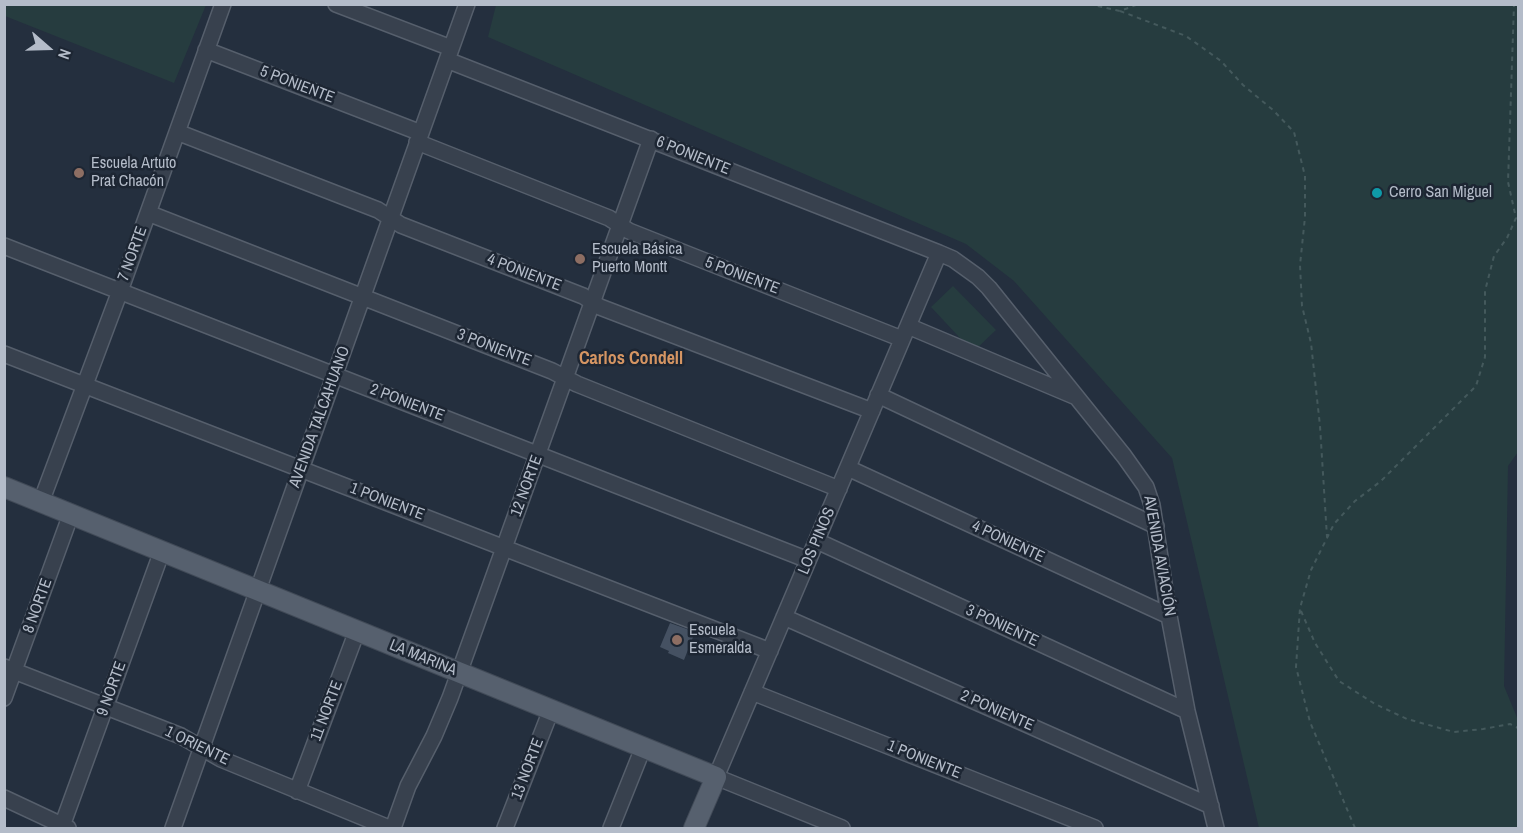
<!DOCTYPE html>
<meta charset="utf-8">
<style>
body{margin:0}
#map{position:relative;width:1523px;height:833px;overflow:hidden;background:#242f3e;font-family:"Archivo Narrow",sans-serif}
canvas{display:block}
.frame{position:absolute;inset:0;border:6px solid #b4bcc9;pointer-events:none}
.north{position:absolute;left:18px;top:18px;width:60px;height:60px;-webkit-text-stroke:4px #1d2633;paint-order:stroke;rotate:110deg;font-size:16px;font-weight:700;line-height:24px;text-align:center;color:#b4bcc9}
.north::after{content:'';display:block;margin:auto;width:21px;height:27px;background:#b4bcc9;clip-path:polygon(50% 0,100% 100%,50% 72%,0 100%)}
</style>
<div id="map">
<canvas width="1523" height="833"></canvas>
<div class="frame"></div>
<div class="north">N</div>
</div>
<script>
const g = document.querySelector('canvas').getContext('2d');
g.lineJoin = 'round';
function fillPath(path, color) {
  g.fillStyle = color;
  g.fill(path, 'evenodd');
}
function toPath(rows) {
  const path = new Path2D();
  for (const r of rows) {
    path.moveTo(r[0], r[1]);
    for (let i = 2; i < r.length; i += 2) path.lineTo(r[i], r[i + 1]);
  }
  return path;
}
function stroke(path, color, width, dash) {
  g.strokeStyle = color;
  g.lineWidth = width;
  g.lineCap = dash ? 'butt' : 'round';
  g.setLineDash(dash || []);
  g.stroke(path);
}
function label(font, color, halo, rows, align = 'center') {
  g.font = font + ' "Archivo Narrow",sans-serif';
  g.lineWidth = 5;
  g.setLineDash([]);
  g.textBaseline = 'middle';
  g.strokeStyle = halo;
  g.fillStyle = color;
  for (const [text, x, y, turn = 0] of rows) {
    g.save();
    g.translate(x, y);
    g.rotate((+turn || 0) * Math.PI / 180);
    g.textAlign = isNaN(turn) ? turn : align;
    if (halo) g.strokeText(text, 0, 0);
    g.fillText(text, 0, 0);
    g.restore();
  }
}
fillPath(toPath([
 [4,5,5,4,206,5,174,83,5,16],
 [496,5,1518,5,1518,452,1508,466,1504,686,1518,720,1518,828,1259,828,1172,458,1014,281,966,244,488,37],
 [953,286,996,330,973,352,931,307]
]), '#263c3f');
fillPath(toPath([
 [670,623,695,632,684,660,668,653,669,651,660,647]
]), '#455162');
const minor = toPath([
 [336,4,451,48],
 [206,50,421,133],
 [447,60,939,253,953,259,978,277,989,288,1124,456,1146,487,1152,505,1169,616,1187,711,1216,828],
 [177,132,378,210,401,225,583,296,600,307,872,411],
 [417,142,609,218,629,231,902,339],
 [148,213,552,371,577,384,839,489],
 [4,246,808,560],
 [908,326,1074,396],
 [4,354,770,651],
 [878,395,1156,526],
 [848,468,1169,616],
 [41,502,120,291,223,4],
 [817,541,1187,711],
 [784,617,1211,806],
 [4,667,181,736,221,759,389,828],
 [752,692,1095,828],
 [4,698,71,514],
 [297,791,357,631],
 [4,798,68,828],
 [62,826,162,551],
 [173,828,467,4],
 [393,828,408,786,434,736,450,698,651,139],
 [505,828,551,710],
 [611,828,643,748],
 [842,828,716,777,939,253]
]);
const major = toPath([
 [4,487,716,777,694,828]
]);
stroke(minor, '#565f6c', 18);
stroke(major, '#414a57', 22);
stroke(toPath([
 [1089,4,1120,11,1139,4],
 [1120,11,1186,36,1221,61,1243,85,1273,110,1294,132,1305,176,1305,217,1300,265,1302,306,1311,343,1320,426,1327,537],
 [1301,611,1315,643,1339,681,1375,704,1407,719,1454,732,1483,729,1510,724,1518,728],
 [1355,828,1310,722,1296,667,1300,608,1311,570,1334,524,1355,501,1381,481,1476,386,1485,357,1485,291,1494,256,1507,238,1516,218,1508,182,1514,4]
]), '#44595c', 2, [4.5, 4.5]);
stroke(minor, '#38414e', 15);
stroke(major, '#56606e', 20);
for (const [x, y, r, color] of [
 [79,173,6,"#8d6e63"],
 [1377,193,6,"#0f9aa8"],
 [580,259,6,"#8d6e63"],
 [677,640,6,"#8d6e63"]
]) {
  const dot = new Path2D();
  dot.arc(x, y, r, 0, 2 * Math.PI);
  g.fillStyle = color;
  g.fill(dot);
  stroke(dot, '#1d2633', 2);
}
label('16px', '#b4bcc9', '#1d2633', [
 ["5 PONIENTE",297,85,21],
 ["6 PONIENTE",693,156,22],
 ["7 NORTE",133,254,-70],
 ["4 PONIENTE",524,273,21],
 ["5 PONIENTE",742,276,21],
 ["3 PONIENTE",494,348,21],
 ["2 PONIENTE",407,403,21],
 ["AVENIDA TALCAHUANO",320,417,-70],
 ["12 NORTE",527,486,-70],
 ["1 PONIENTE",387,502,21],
 ["LOS PINOS",817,541,-67],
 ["4 PONIENTE",1008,542,25],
 ["AVENIDA AVIACIÓN",1159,556,80],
 ["8 NORTE",38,606,-70],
 ["3 PONIENTE",1002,626,25],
 ["LA MARINA",423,658,22],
 ["9 NORTE",112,689,-70],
 ["11 NORTE",327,711,-69],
 ["2 PONIENTE",997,711,24],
 ["1 ORIENTE",197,746,26],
 ["1 PONIENTE",924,760,22],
 ["13 NORTE",528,769,-69]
]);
label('16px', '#b4bcc9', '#1d2633', [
 ["Escuela Artuto",91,164],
 ["Prat Chacón",91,182],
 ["Cerro San Miguel",1389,193],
 ["Escuela Básica",592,250],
 ["Puerto Montt",592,268],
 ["Escuela",689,631],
 ["Esmeralda",689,649]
], 'left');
label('bold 18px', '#d59563', '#1d2633', [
 ["Carlos Condell",631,359]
]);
</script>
